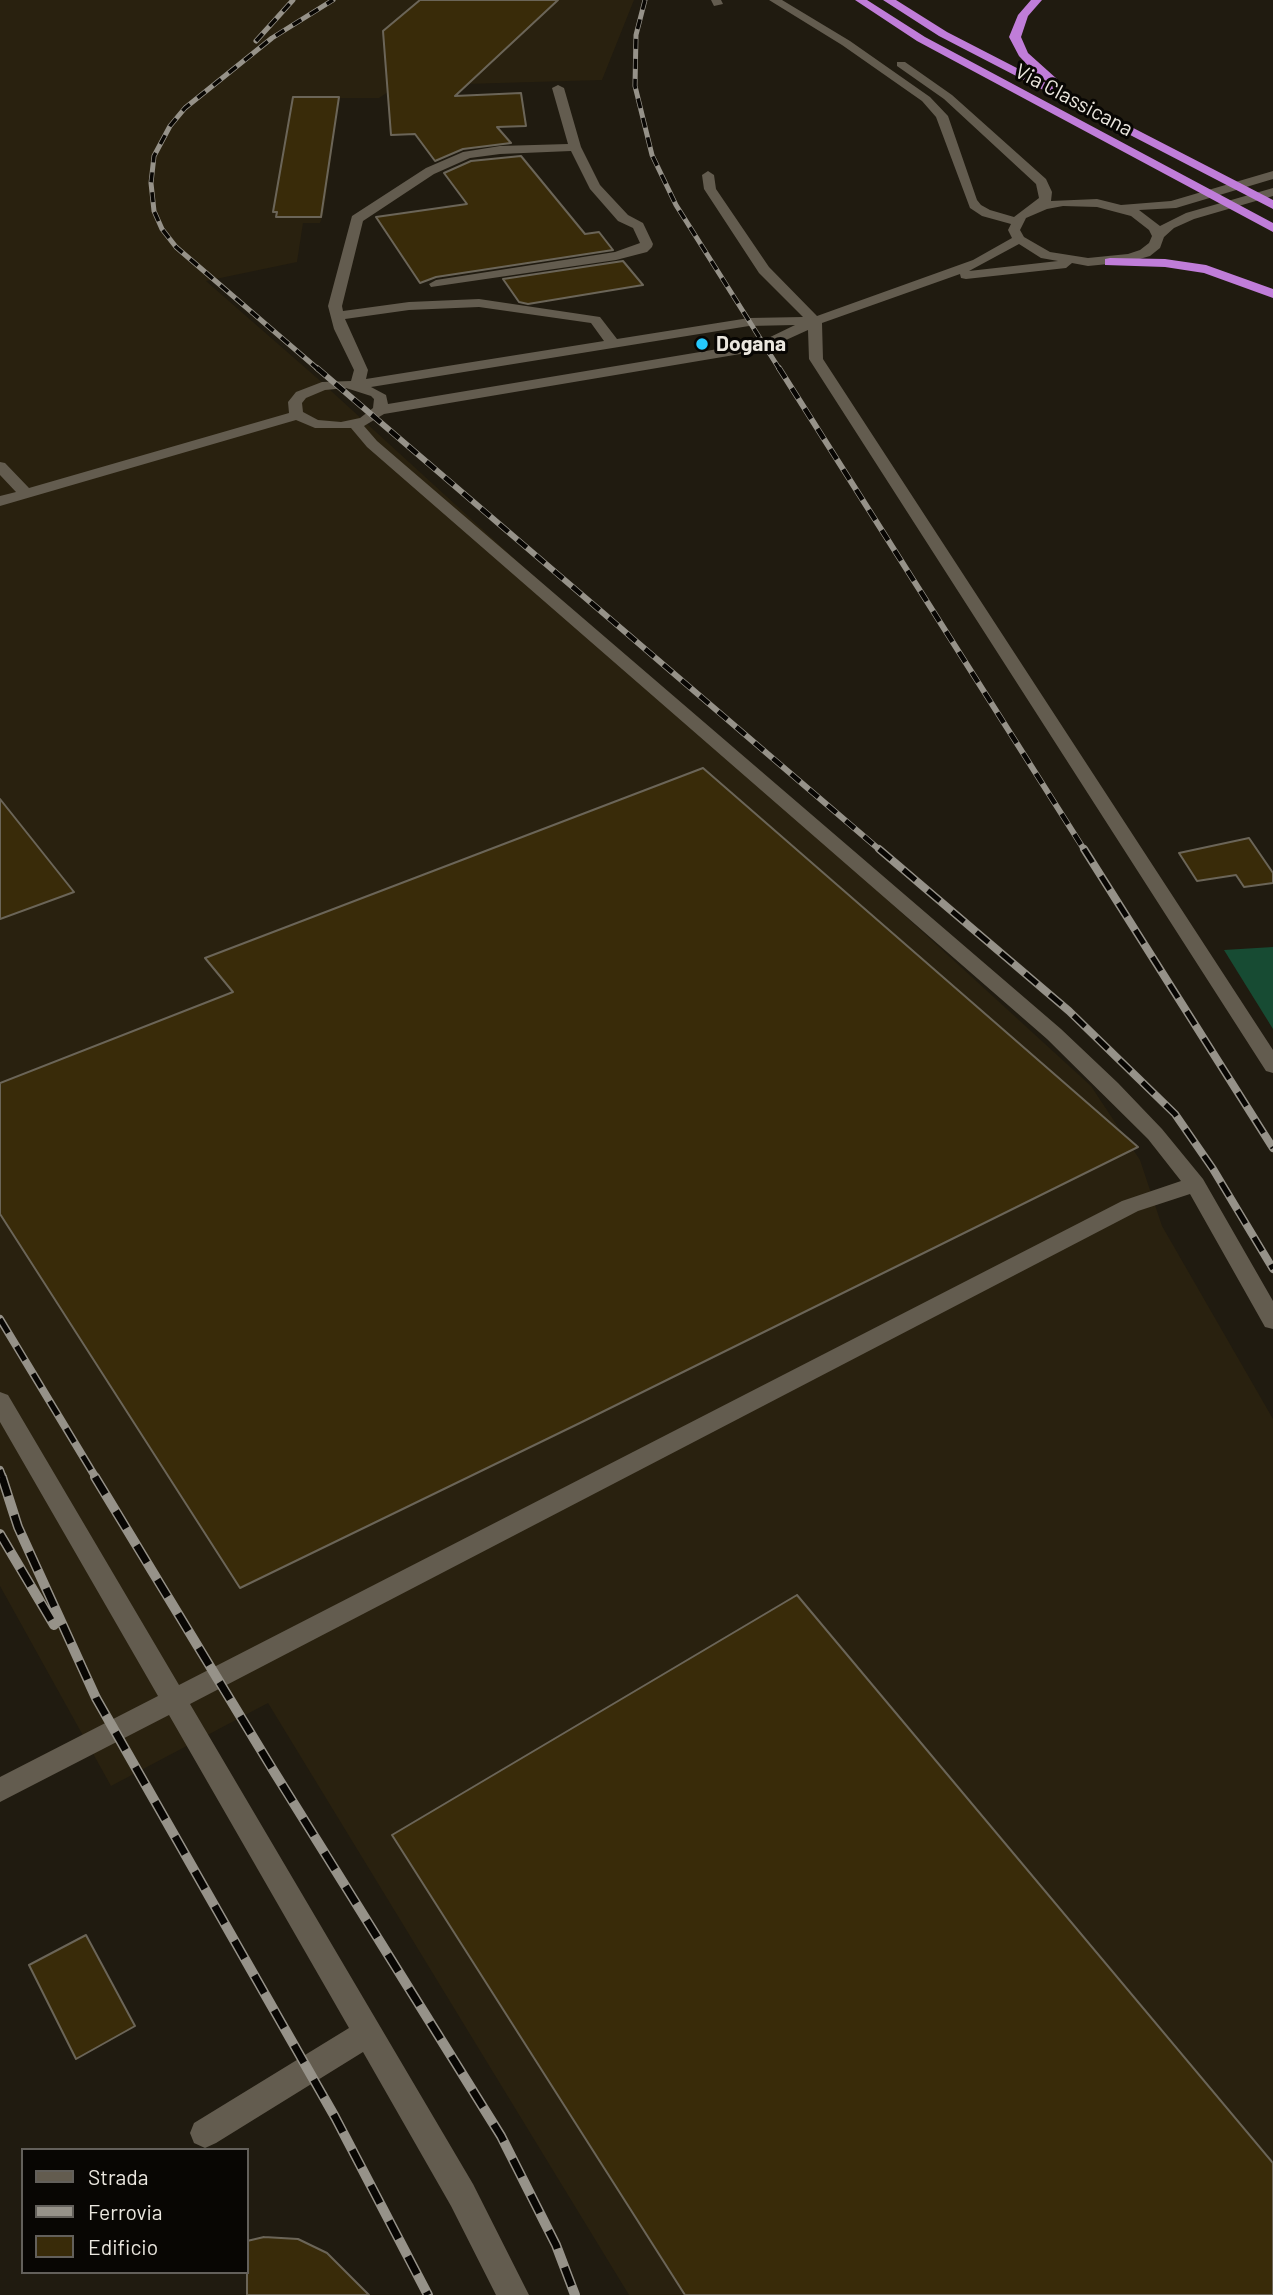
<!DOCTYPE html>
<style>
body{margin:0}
#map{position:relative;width:1273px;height:2295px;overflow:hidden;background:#201b10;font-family:Barlow,sans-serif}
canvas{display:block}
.legend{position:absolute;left:21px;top:2148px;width:228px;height:126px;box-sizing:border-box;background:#080603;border:2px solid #63605b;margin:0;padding:9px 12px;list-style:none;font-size:21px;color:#ebe7df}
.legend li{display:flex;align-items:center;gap:14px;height:35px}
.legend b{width:35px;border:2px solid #63605b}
</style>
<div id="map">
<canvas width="1273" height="2295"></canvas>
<ul class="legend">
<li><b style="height:9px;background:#635c4f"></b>Strada</li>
<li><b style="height:9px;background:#969289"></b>Ferrovia</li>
<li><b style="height:19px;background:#392b09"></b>Edificio</li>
</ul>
</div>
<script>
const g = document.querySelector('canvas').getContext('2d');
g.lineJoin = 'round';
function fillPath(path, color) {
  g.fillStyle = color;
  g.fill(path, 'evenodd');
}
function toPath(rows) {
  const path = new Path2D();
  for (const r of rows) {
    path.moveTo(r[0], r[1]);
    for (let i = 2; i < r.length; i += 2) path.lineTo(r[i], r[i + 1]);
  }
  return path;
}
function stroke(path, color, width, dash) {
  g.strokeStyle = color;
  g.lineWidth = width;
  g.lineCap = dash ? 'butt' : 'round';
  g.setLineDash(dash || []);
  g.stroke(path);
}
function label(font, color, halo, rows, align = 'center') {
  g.font = font + ' Barlow,sans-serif';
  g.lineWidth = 6;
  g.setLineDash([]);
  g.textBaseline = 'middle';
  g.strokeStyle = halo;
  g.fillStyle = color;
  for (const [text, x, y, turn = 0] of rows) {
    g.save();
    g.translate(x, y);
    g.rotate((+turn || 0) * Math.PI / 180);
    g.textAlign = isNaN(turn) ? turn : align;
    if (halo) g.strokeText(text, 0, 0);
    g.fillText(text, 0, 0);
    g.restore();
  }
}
fillPath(toPath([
 [0,0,634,0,602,80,397,86,379,98,339,98,324,211,320,223,303,223,297,262,206,281,317,378,1091,1086,1140,1160,1162,1226,1273,1419,1273,2295,629,2295,268,1703,111,1786,0,1586]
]), '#29210f');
fillPath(toPath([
 [1273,947,1273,1029,1224,950]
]), '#174b33');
const building = toPath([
 [420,0,558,0,455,96,521,93,526,126,497,127,511,143,463,149,435,161,415,134,391,135,383,31,420,0],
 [293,97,339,97,321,217,276,217,277,212,273,212,293,97],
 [521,156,585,234,599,232,613,250,436,277,420,283,376,217,467,204,444,173,471,161,521,156],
 [623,261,643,285,528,304,519,302,503,279,623,261],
 [703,768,1138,1147,584,1421,240,1588,0,1214,0,1083,233,992,205,958,703,768],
 [0,799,74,892,0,919,0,799],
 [1249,838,1273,873,1273,883,1244,887,1236,875,1197,881,1179,853,1249,838],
 [797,1595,1273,2163,1273,2295,685,2295,392,1835,797,1595],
 [86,1935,135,2026,76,2059,29,1965,86,1935],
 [264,2237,298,2239,327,2253,369,2295,247,2295,247,2241,264,2237]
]);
fillPath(building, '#392b09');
stroke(building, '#6b6558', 2);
fillPath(toPath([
 [711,0,721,0,723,4,714,6,711,0],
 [769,0,782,0,850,41,930,97,948,116,977,200,981,205,990,210,1014,217,1039,198,1036,184,944,99,897,66,897,62,905,62,952,95,1046,179,1052,192,1051,201,1097,199,1121,205,1171,201,1273,171,1273,179,1176,208,1139,210,1160,226,1186,213,1273,188,1273,196,1194,219,1174,228,1164,237,1160,248,1150,256,1129,262,1088,266,1072,263,1066,268,966,279,961,278,960,274,822,323,823,359,1273,1050,1273,1073,1266,1071,809,359,808,330,764,350,384,414,364,426,377,441,1061,1029,1118,1083,1162,1129,1203,1179,1273,1301,1273,1329,1265,1327,1190,1194,1138,1211,190,1704,473,2184,529,2295,496,2295,451,2206,363,2052,216,2143,205,2148,194,2143,190,2133,194,2123,349,2028,169,1715,0,1802,0,1777,158,1696,0,1422,0,1392,8,1395,179,1685,1122,1201,1181,1181,1148,1139,1047,1039,367,447,351,428,315,428,296,420,0,506,0,496,16,492,0,475,0,462,5,463,29,488,289,413,288,402,296,392,322,382,351,381,354,370,334,329,328,306,352,216,426,168,463,152,500,146,568,144,552,88,558,85,564,88,581,147,600,185,628,215,643,223,653,244,652,247,647,252,616,260,431,287,429,284,436,280,615,252,640,243,633,228,618,221,590,189,571,151,500,154,470,158,434,174,363,221,342,306,343,311,409,302,479,299,600,317,617,339,749,318,803,317,759,273,704,189,702,175,708,171,714,175,716,189,769,267,817,316,973,260,1012,238,1008,230,1011,224,982,216,970,208,936,117,922,101,842,45,769,0],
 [1063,206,1097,207,1131,216,1149,230,1152,236,1149,243,1140,250,1128,254,1088,258,1050,252,1024,237,1020,230,1026,218,1047,209,1063,206],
 [1019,244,1041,258,1058,261,969,271,1019,244],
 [479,307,591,323,604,341,366,379,368,370,345,319,409,310,479,307],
 [795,325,760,342,388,404,386,395,371,387,749,326,795,325],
 [346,388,371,396,374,399,373,408,360,418,341,422,318,420,303,412,302,403,306,398,325,390,346,388]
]), '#635c4f');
fillPath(toPath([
 [855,0,867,0,925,37,1273,223,1273,232,917,41,855,0],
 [883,0,896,0,947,32,1273,200,1273,209,939,36,883,0],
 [1031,0,1042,0,1028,16,1021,37,1028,53,1057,79,1057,83,1049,83,1034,72,1019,56,1009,37,1018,15,1031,0],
 [1110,258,1165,259,1206,265,1273,289,1273,298,1204,273,1165,267,1105,265,1105,259,1110,258]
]), '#c07dd9');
const railFar3 = toPath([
 [645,0,636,35,635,86,652,155,676,205,780,370],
 [256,41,293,0],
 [319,370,176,247,162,229,154,211,151,183,154,156,170,126,185,108,272,38,333,0]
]);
const railFar2 = toPath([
 [317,368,881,851],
 [779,368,1085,851]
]);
const railFar1 = toPath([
 [879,849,1069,1011,1175,1114,1213,1169,1273,1269],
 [1084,849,1273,1148],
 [0,1319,96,1478],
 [0,1470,3,1478]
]);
const rail = toPath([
 [2,1477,18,1527,96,1698,335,2117,428,2295],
 [95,1477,273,1770,501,2136,556,2245,575,2295],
 [0,1534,54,1625]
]);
stroke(railFar3, '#969289', 5);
stroke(railFar2, '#969289', 6);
stroke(railFar1, '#969289', 8);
stroke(rail, '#969289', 10);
stroke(railFar3, '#080603', 3.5, [10]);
stroke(railFar2, '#080603', 4.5, [12]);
stroke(railFar1, '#080603', 5, [16]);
stroke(rail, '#080603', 7, [20]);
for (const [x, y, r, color] of [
 [702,344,7,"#25c9fe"]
]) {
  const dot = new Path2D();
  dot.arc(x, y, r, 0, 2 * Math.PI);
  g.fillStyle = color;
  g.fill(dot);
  stroke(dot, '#080603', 2.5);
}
label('21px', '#ebe7df', '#080603', [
 ["Via Classicana",1074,100,28]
]);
label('bold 21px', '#ebe7df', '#080603', [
 ["Dogana",716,344]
], 'left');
</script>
